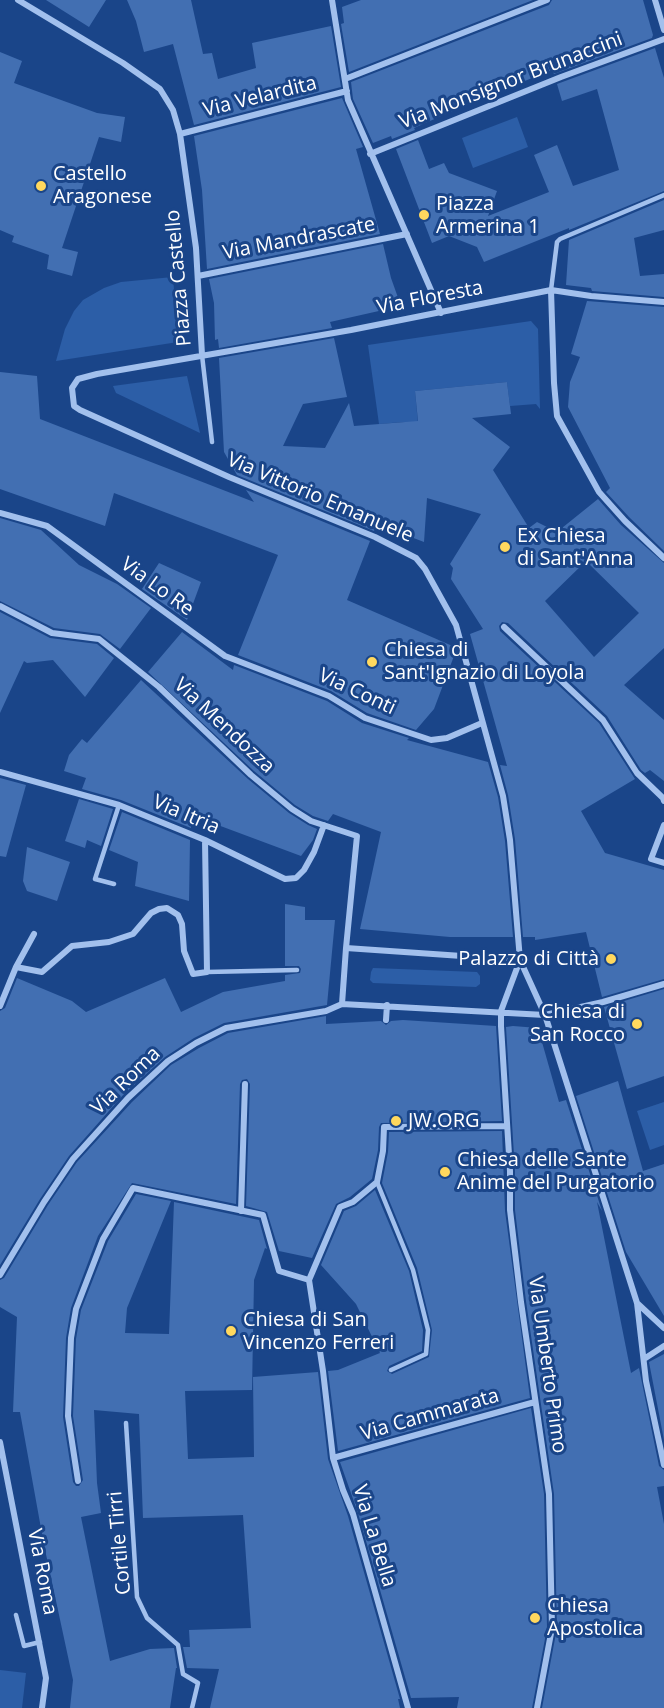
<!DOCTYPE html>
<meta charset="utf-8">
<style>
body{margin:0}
canvas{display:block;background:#1a4589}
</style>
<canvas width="664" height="1708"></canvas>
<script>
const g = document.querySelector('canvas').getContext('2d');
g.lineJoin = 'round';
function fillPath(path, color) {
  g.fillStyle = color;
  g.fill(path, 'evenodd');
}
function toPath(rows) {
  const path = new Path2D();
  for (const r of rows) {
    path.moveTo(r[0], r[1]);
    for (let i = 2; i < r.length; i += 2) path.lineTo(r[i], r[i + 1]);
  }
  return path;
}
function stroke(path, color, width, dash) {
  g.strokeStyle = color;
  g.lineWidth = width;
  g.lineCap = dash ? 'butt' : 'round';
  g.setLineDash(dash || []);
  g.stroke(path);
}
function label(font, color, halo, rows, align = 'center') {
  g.font = font + ' "Open Sans",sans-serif';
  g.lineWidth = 6;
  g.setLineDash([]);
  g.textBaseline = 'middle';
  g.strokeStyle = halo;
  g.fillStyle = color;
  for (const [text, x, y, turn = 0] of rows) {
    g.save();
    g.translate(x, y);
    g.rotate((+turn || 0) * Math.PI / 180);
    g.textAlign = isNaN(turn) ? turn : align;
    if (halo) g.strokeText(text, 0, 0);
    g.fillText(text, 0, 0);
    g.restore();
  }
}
fillPath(toPath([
 [517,117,528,147,473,168,462,138],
 [173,277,178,342,56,361,65,329,74,311,83,300,104,288,121,282],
 [531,321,538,329,540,409,536,404,510,406,507,382,415,391,418,424,403,422,379,424,368,345],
 [187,376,200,433,116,393,113,386],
 [373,968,477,972,480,976,480,984,476,987,373,983,370,980,371,972],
 [664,1102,664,1145,650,1150,637,1111],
 [0,1670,26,1673,22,1708,0,1708]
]), '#2c5ea7');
fillPath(toPath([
 [46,0,106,0,89,27],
 [127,0,191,0,203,54,212,53,218,79,256,68,252,43,331,26,341,87,194,125,173,44,144,52,136,21],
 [361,0,533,0,349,72,341,24,344,23,342,7],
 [552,0,643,0,653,35,652,38,554,74,552,70,480,99,414,128,415,130,392,139,391,136,373,143,353,99,351,82,549,5],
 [655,48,664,78,664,191,569,230,569,228,484,262,477,247,449,236,432,243,396,149,418,140,429,169,444,163,449,173,497,191,488,216,549,192,534,155,557,145,573,186,619,170,597,89,562,101,557,84],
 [0,52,22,61,14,83,97,113,125,117,121,142,99,137,62,248,78,252,72,276,47,269,49,255,12,242,14,236,0,230],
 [342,98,363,147,356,149,380,234,207,269,202,190,194,136],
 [664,200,664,230,634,238,640,276,664,274,664,297,592,291,591,288,566,285,569,240],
 [383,244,391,278,401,306,330,322,332,328,219,348,218,339,215,340,214,303,209,279],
 [587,301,664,307,664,551,629,517,606,492,610,488,568,407,570,382,580,357,571,354],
 [334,338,347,397,303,404,283,446,325,448,349,403,354,426,418,421,415,391,507,382,511,414,472,418,510,447,493,470,529,528,537,522,557,532,598,499,621,525,664,563,664,648,624,685,664,720,664,781,650,770,645,773,641,770,607,716,508,623,502,622,499,626,500,631,599,723,635,779,581,811,605,853,664,870,664,979,602,997,586,932,535,940,535,937,523,937,515,839,508,795,500,765,507,766,470,634,483,629,451,579,453,568,450,564,481,514,427,498,424,542,377,524,374,531,237,475,224,452,219,358],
 [586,561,639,613,594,657,545,601],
 [0,372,37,376,40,419,254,502,246,490,370,541,347,600,457,648,434,709,416,730,367,713,331,691,238,655,278,555,114,493,105,526,0,489],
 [0,518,41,530,79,565,117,584,151,608,120,649,100,634,54,628,0,601],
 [159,563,201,582,187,620,142,589],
 [0,612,50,638,97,644,114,658,85,697,53,660,27,663,24,661,0,713],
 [182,632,233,670,234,665,327,701,362,723,409,738,407,740,488,762,498,797,505,841,513,937,450,937,360,929,381,832,333,814,328,821,313,816,295,805,254,771,148,672],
 [141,680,248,779,289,813,308,825,317,829,313,840,301,856,191,815,191,828,121,800,82,789,86,778,64,771,69,755,82,739,87,743],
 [0,778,26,785,6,857,0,856],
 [79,799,113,809,101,846,87,840,85,848,65,841],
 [122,812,190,840,189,901,135,886,138,862,109,850],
 [27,847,70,862,57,901,27,891,23,881],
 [285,904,305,907,305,920,335,920,327,1005,224,1023,194,1038,165,1057,124,1094,69,1156,40,1199,0,1265,0,1011,5,1008,17,978,72,1001,86,1012,165,978,181,1012,223,992,285,981,285,975,300,973,301,969,299,966,285,966],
 [664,989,664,1076,627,1089,604,1007],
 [326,1016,326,1024,381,1021,386,1025,391,1021,403,1020,496,1026,502,1121,381,1123,379,1127,378,1150,372,1179,350,1197,336,1204,312,1258,279,1251,267,1212,246,1206,250,1084,247,1079,242,1080,240,1084,236,1204,132,1183,98,1236,71,1308,66,1338,63,1417,73,1482,76,1486,79,1486,83,1480,73,1416,76,1339,81,1310,108,1241,136,1194,171,1201,127,1308,125,1333,169,1334,174,1202,259,1220,267,1249,265,1248,254,1280,252,1390,185,1391,188,1459,254,1457,253,1377,318,1372,328,1459,348,1516,400,1699,398,1699,400,1708,210,1708,219,1669,187,1668,183,1647,190,1647,189,1630,251,1628,243,1515,143,1518,139,1414,94,1410,97,1483,101,1513,81,1517,110,1661,150,1649,174,1648,177,1668,176,1668,170,1708,70,1708,73,1680,44,1545,20,1412,13,1412,17,1317,0,1307,0,1280,4,1278,48,1205,77,1162,132,1102,171,1065,199,1048,228,1033],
 [513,1026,538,1028,559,1102,566,1100,602,1211,597,1202,631,1373,639,1368,659,1466,664,1470,664,1486,657,1487,664,1524,664,1708,542,1708,557,1628,554,1494,526,1301,515,1210,515,1171,506,1027],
 [618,1081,643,1171,664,1164,664,1316,626,1252,576,1096],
 [502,1131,505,1211,530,1398,338,1451,328,1371,338,1370,380,1353,356,1304,321,1265,344,1211,356,1206,375,1190,409,1271,423,1330,422,1351,389,1366,387,1371,392,1374,429,1357,432,1330,417,1268,382,1183,388,1152,389,1132],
 [664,1354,664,1440,649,1362],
 [531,1408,544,1494,547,1628,532,1708,457,1708,459,1697,411,1698,358,1513,340,1462]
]), '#426fb2');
stroke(toPath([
 [551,290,557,242,560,239,664,195],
 [202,355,212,442],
 [114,884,95,879,119,805],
 [207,972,297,970],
 [377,1182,413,1270,428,1330,426,1354,391,1370],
 [126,1423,137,1597,147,1618,178,1645,183,1674,198,1683,192,1708],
 [16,1615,24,1646,40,1642]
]), '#a2c0ed', 4.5);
stroke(toPath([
 [18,0,123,63,160,89,173,110,180,134,196,248,202,355],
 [332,0,348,100,441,313],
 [655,0,664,30],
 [345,79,547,0],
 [180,134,347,91],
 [370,154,561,77,664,39],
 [198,276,407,234],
 [551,290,554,383,557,416,599,492,625,521,664,558],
 [0,513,47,526,225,656,329,696,365,718,431,740,447,738,482,723],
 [0,606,52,633,99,639,159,687,251,775,292,809,311,821,357,836,346,948],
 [504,627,603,720,637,773,663,798,664,801],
 [0,772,119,805,205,840,285,879,296,878,304,870,314,852,324,825],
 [664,825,651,859,664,863],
 [346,948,520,960,545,1015,342,1004,346,948],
 [16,967,42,972,72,946,109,942,133,934,151,913,159,909,167,908,178,915,182,924,184,951,193,974,207,972,205,840],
 [664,984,603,1002,545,1015,637,1303,646,1381,664,1465],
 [0,1006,16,967,34,934],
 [386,1020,387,1005],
 [241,1211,245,1084],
 [0,1275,44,1202,73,1159,128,1098,168,1061,196,1043,226,1028,326,1011,342,1004],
 [309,1280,323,1371,333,1458,343,1490,353,1514,408,1708],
 [309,1280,340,1207,353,1202,377,1182,383,1151,384,1127,506,1126],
 [637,1303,664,1328],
 [644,1359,664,1346],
 [0,1442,46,1678,42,1708],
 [333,1458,535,1402],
 [78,1481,68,1416,71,1338,76,1309,103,1239,133,1188,263,1215,279,1271,309,1280],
 [537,1708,552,1628,549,1494,521,1302,510,1210,510,1171,501,1026,501,1011,520,960,510,840,503,796,456,625,425,569,416,558,375,537,229,477,80,410,74,406,72,388,78,379,97,374,351,330,551,290,591,296,664,302]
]), '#a2c0ed', 6);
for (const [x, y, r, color] of [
 [41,186,6,"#ffd85e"],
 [424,215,6,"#ffd85e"],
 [505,547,6,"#ffd85e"],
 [372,662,6,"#ffd85e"],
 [611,959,6,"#ffd85e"],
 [637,1024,6,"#ffd85e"],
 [396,1121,6,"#ffd85e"],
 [445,1172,6,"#ffd85e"],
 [231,1331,6,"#ffd85e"],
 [535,1618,6,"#ffd85e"]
]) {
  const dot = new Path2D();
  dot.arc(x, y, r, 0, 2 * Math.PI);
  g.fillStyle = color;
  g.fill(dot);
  stroke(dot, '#1a4589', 2);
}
label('20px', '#fff', '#1a4589', [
 ["Via Monsignor Brunaccini",511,81,-21],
 ["Via Velardita",260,97,-14],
 ["Via Mandrascate",299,239,-11],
 ["Piazza Castello",179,278,-95],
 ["Via Floresta",430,298,-11],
 ["Via Vittorio Emanuele",320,498,23],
 ["Via Lo Re",157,587,36],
 ["Via Conti",357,692,25],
 ["Via Mendozza",224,726,43],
 ["Via Itria",186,815,23],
 ["Via Roma",126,1081,-44],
 ["Via Umberto Primo",547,1365,82],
 ["Via Cammarata",430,1415,-16],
 ["Via La Bella",374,1536,73],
 ["Cortile Tirri",120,1543,-95],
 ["Via Roma",42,1572,79]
]);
label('20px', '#fff', '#1a4589', [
 ["Castello",53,174],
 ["Aragonese",53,197],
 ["Piazza",436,204],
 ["Armerina 1",436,227],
 ["Ex Chiesa",517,536],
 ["di Sant'Anna",517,559],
 ["Chiesa di",384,650],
 ["Sant'Ignazio di Loyola",384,673],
 ["Palazzo di Città",599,959,"right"],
 ["Chiesa di",625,1012,"right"],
 ["San Rocco",625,1035,"right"],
 ["JW.ORG",408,1121],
 ["Chiesa delle Sante",457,1160],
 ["Anime del Purgatorio",457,1183],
 ["Chiesa di San",243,1320],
 ["Vincenzo Ferreri",243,1343],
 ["Chiesa",547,1606],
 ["Apostolica",547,1629]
], 'left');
</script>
